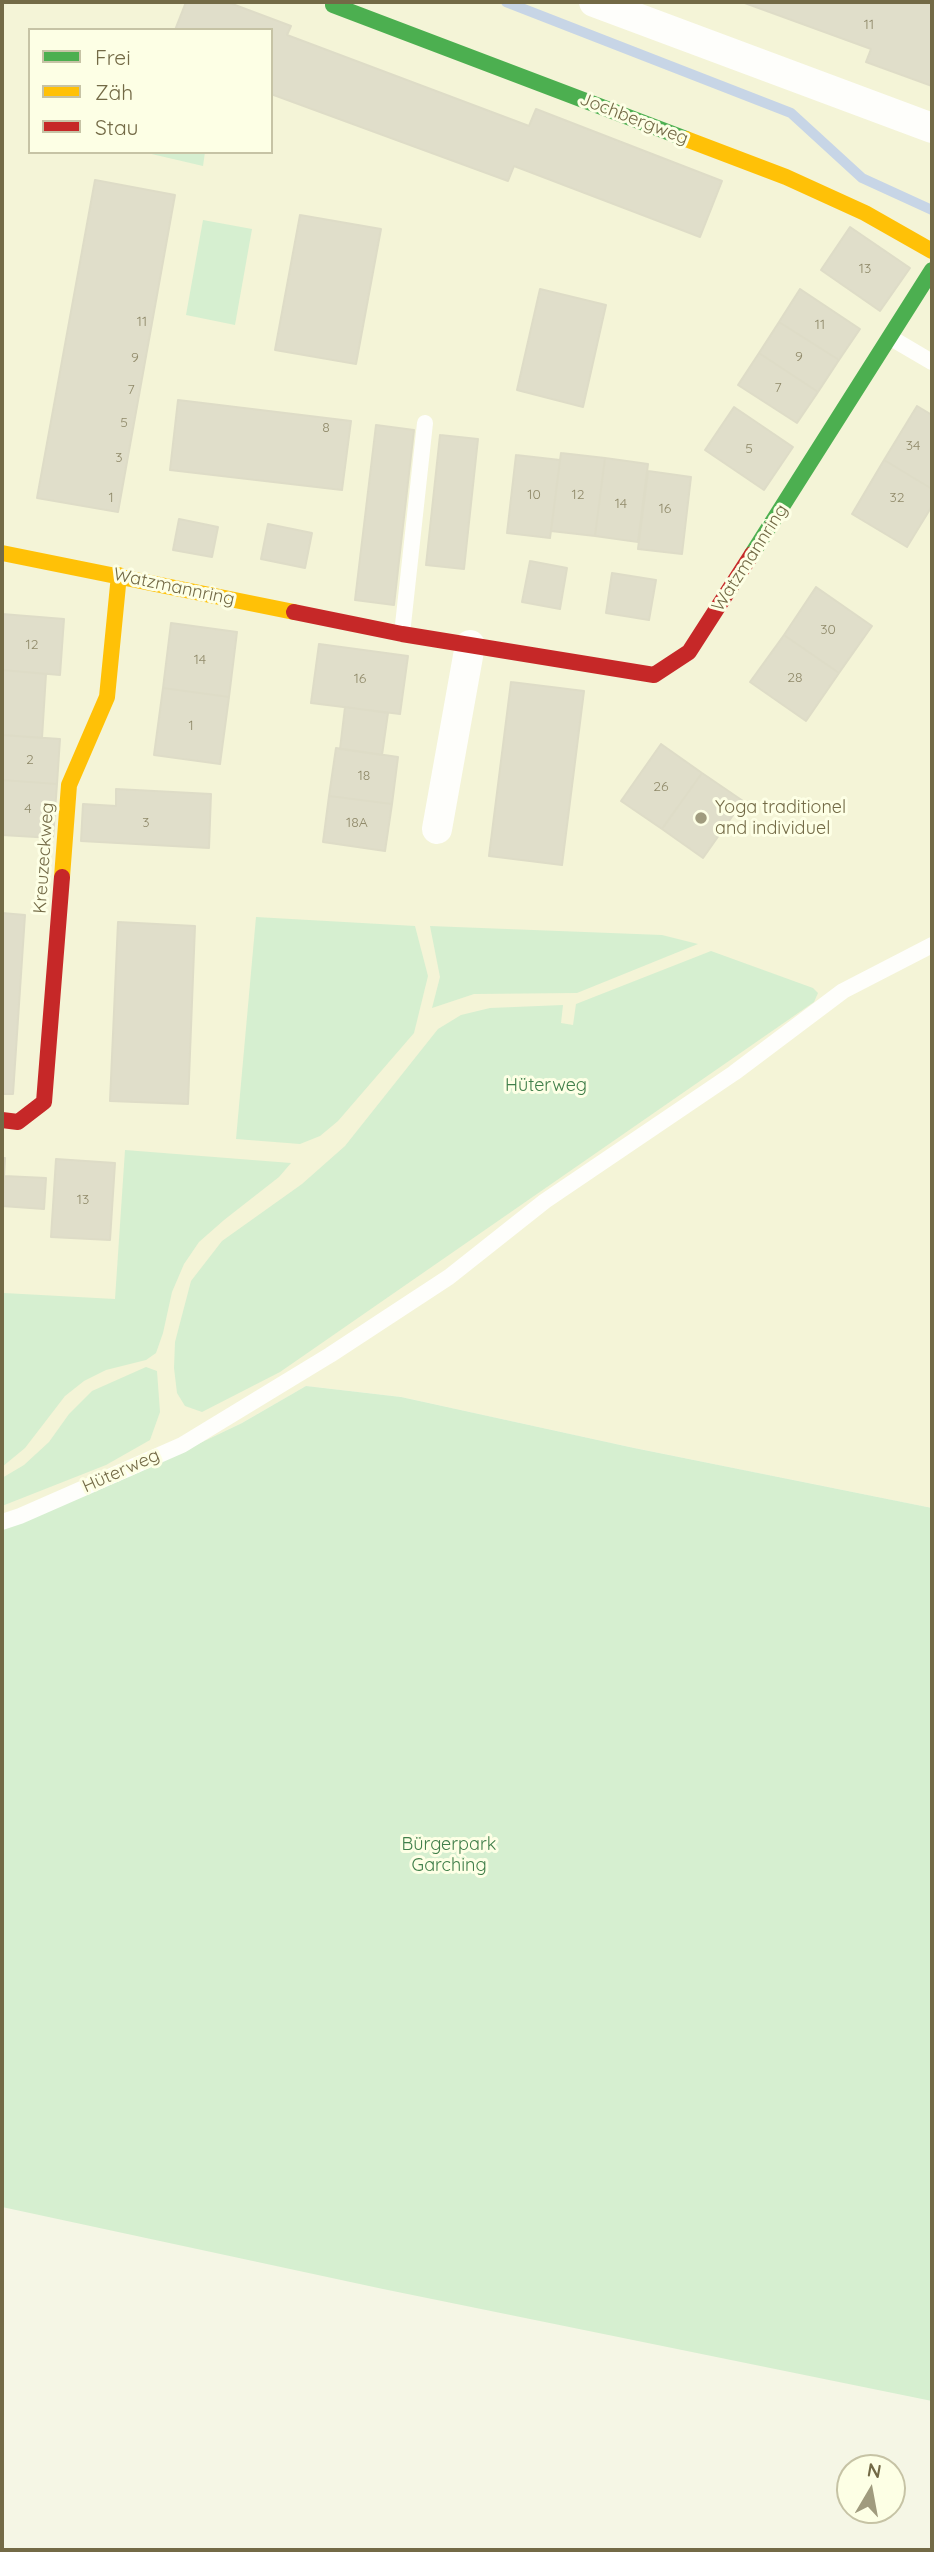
<!DOCTYPE html>
<meta charset="utf-8">
<style>
body{margin:0}
#map{position:relative;width:934px;height:2552px;overflow:hidden;background:#f5f6e5;font-family:Quicksand,sans-serif}
canvas{display:block}
.frame{position:absolute;inset:0;border:4px solid #736a46;pointer-events:none}
.legend{position:absolute;left:28px;top:28px;width:245px;height:126px;box-sizing:border-box;background:#fdffe5;border:2px solid #c6c3a5;margin:0;padding:9px 12px;list-style:none;font-size:21px;color:#736a46}
.legend li{display:flex;align-items:center;gap:14px;height:35px}
.legend b{width:35px;border:2px solid #c6c3a5}
.north{position:absolute;left:836px;top:2454px;width:70px;height:70px;box-sizing:border-box;background:#fdffe5;border:2px solid #c6c3a5;border-radius:50%;rotate:10deg;font-size:19px;font-weight:700;line-height:28px;text-align:center;color:#736a46}
.north::after{content:'';display:block;margin:auto;width:24px;height:32px;background:#a09b7e;clip-path:polygon(50% 0,100% 100%,50% 72%,0 100%)}
</style>
<div id="map">
<canvas width="934" height="2552"></canvas>
<div class="frame"></div>
<ul class="legend">
<li><b style="height:9px;background:#4caf50"></b>Frei</li>
<li><b style="height:9px;background:#ffc107"></b>Zäh</li>
<li><b style="height:9px;background:#c62828"></b>Stau</li>
</ul>
<div class="north">N</div>
</div>
<script>
const g = document.querySelector('canvas').getContext('2d');
g.lineJoin = 'round';
function fillPath(path, color) {
  g.fillStyle = color;
  g.fill(path, 'evenodd');
}
function toPath(rows) {
  const path = new Path2D();
  for (const r of rows) {
    path.moveTo(r[0], r[1]);
    for (let i = 2; i < r.length; i += 2) path.lineTo(r[i], r[i + 1]);
  }
  return path;
}
function stroke(path, color, width, dash) {
  g.strokeStyle = color;
  g.lineWidth = width;
  g.lineCap = dash ? 'butt' : 'round';
  g.setLineDash(dash || []);
  g.stroke(path);
}
function label(font, color, halo, rows, align = 'center') {
  g.font = font + ' Quicksand,sans-serif';
  g.lineWidth = 6;
  g.setLineDash([]);
  g.textBaseline = 'middle';
  g.strokeStyle = halo;
  g.fillStyle = color;
  for (const [text, x, y, turn = 0] of rows) {
    g.save();
    g.translate(x, y);
    g.rotate((+turn || 0) * Math.PI / 180);
    g.textAlign = isNaN(turn) ? turn : align;
    if (halo) g.strokeText(text, 0, 0);
    g.fillText(text, 0, 0);
    g.restore();
  }
}
fillPath(toPath([
 [2,2,932,2,932,1508,634,1448,401,1397,306,1386,242,1423,131,1476,2,1529],
 [30,30,271,30,271,152,30,152]
]), '#f4f4d7');
fillPath(toPath([
 [143,152,205,152,203,166],
 [203,220,252,229,235,325,186,315],
 [256,917,415,926,428,976,414,1033,338,1121,320,1136,300,1144,236,1139],
 [430,926,662,935,698,944,577,993,474,994,432,1008,440,977],
 [711,951,813,988,818,993,814,1002,280,1372,202,1412,185,1406,177,1393,174,1368,175,1342,191,1281,222,1241,302,1184,345,1146,438,1029,461,1015,490,1008,563,1005,561,1023,573,1025,576,1004],
 [125,1150,291,1163,279,1177,224,1220,199,1242,184,1264,172,1292,163,1333,156,1353,146,1360,106,1370,84,1381,65,1396,25,1448,2,1467,4,1293,115,1299],
 [146,1367,157,1371,160,1412,150,1440,106,1465,2,1506,2,1478,24,1465,49,1442,69,1414,92,1391],
 [306,1386,401,1397,634,1448,932,1508,932,2401,383,2289,2,2207,2,1529,131,1476,242,1423]
]), '#d6efd0');
stroke(toPath([
 [506,2,791,113,862,178,932,210]
]), '#c7d5e6', 10);
const building = toPath([
 [186,2,227,2,291,26,287,35,529,126,536,109,722,181,700,237,514,166,508,181,271,94,271,30,175,30,186,2],
 [742,2,932,2,932,86,866,62,871,49,742,2],
 [95,180,175,195,118,512,37,498,95,180],
 [300,215,381,229,356,364,275,350,300,215],
 [850,227,910,268,880,311,821,270,850,227],
 [540,289,606,305,583,407,517,390,540,289],
 [800,289,860,329,839,360,779,322,800,289],
 [779,322,839,360,818,392,759,353,779,322],
 [759,353,818,392,797,423,738,385,759,353],
 [178,400,351,421,342,490,170,470,178,400],
 [917,406,932,415,932,489,884,460,917,406],
 [734,407,793,447,764,490,705,450,734,407],
 [376,425,414,430,394,605,355,600,376,425],
 [440,435,478,439,464,569,426,565,440,435],
 [561,453,605,458,595,536,551,531,561,453],
 [516,455,560,460,550,538,507,533,516,455],
 [605,458,648,464,638,542,595,536,605,458],
 [884,460,932,489,932,506,907,547,852,514,884,460],
 [648,471,691,477,682,554,638,549,648,471],
 [179,519,218,527,212,557,173,550,179,519],
 [268,524,312,533,305,568,261,559,268,524],
 [530,561,567,568,560,609,522,602,530,561],
 [612,573,656,580,649,620,606,613,612,573],
 [816,587,872,626,839,673,784,635,816,587],
 [2,614,64,619,60,675,2,670,2,614],
 [171,623,237,632,229,697,163,688,171,623],
 [784,635,839,673,806,721,750,682,784,635],
 [319,644,408,656,400,714,311,703,319,644],
 [2,670,46,674,42,738,2,735,2,670],
 [511,682,584,691,562,865,489,856,511,682],
 [163,688,229,697,220,764,154,755,163,688],
 [345,707,388,713,382,755,340,749,345,707],
 [2,735,60,739,57,784,2,780,2,735],
 [661,744,702,773,662,829,621,801,661,744],
 [336,748,398,757,392,804,329,796,336,748],
 [702,773,743,801,703,858,662,829,702,773],
 [2,780,57,784,53,838,2,835,2,780],
 [116,789,211,794,209,848,81,841,83,804,116,806,116,789],
 [329,796,392,804,385,851,323,842,329,796],
 [2,913,25,915,13,1094,2,1094,2,913],
 [118,922,195,926,188,1104,110,1101,118,922],
 [2,1158,5,1158,2,1214,2,1158],
 [56,1159,115,1163,110,1240,51,1237,56,1159],
 [4,1176,46,1178,44,1209,2,1206,4,1176]
]);
fillPath(building, '#e0deca');
stroke(building, '#dedcc7', 2);
stroke(toPath([
 [891,338,932,362],
 [402,634,425,423],
 [2,1522,20,1516,182,1445,330,1355,449,1277,545,1201,734,1073,843,991,932,945]
]), '#fefefb', 16);
stroke(toPath([
 [594,2,932,128],
 [437,829,470,645]
]), '#fefefb', 30);
stroke(toPath([
 [334,2,333,5,686,139],
 [752,554,932,270]
]), '#4caf50', 16);
stroke(toPath([
 [686,139,786,177,865,213,932,251],
 [2,553,294,612],
 [62,877,69,785,107,697,119,575]
]), '#ffc107', 16);
stroke(toPath([
 [294,612,402,634,654,675,689,652,752,554],
 [2,1120,18,1122,44,1102,62,877]
]), '#c62828', 16);
for (const [x, y, r, color] of [
 [701,818,7,"#a09b7e"]
]) {
  const dot = new Path2D();
  dot.arc(x, y, r, 0, 2 * Math.PI);
  g.fillStyle = color;
  g.fill(dot);
  stroke(dot, '#fdffe5', 2.5);
}
label('14px', '#908a6a', null, [
 ["11",869,25],
 ["13",865,269],
 ["11",142,322],
 ["11",820,325],
 ["9",799,357],
 ["9",135,358],
 ["7",778,388],
 ["7",131,390],
 ["5",124,423],
 ["8",326,428],
 ["34",913,446],
 ["5",749,449],
 ["3",119,458],
 ["10",534,495],
 ["12",578,495],
 ["1",111,498],
 ["32",897,498],
 ["14",621,504],
 ["16",665,509],
 ["30",828,630],
 ["12",32,645],
 ["14",200,660],
 ["28",795,678],
 ["16",360,679],
 ["1",191,726],
 ["2",30,760],
 ["18",364,776],
 ["26",661,787],
 ["4",28,809],
 ["3",146,823],
 ["18A",357,823],
 ["13",83,1200]
]);
label('18px', '#736a46', '#fdffe5', [
 ["Jochbergweg",634,119,21],
 ["Watzmannring",750,558,-57],
 ["Watzmannring",174,587,12],
 ["Kreuzeckweg",44,858,-86],
 ["Hüterweg",121,1471,-24]
]);
label('18px', '#736a46', '#fdffe5', [
 ["Yoga traditionel",715,808],
 ["and individuel",715,829]
], 'left');
label('18px', '#407f4a', '#fdffe5', [
 ["Hüterweg",546,1086],
 ["Bürgerpark",449,1845],
 ["Garching",449,1866]
]);
</script>
